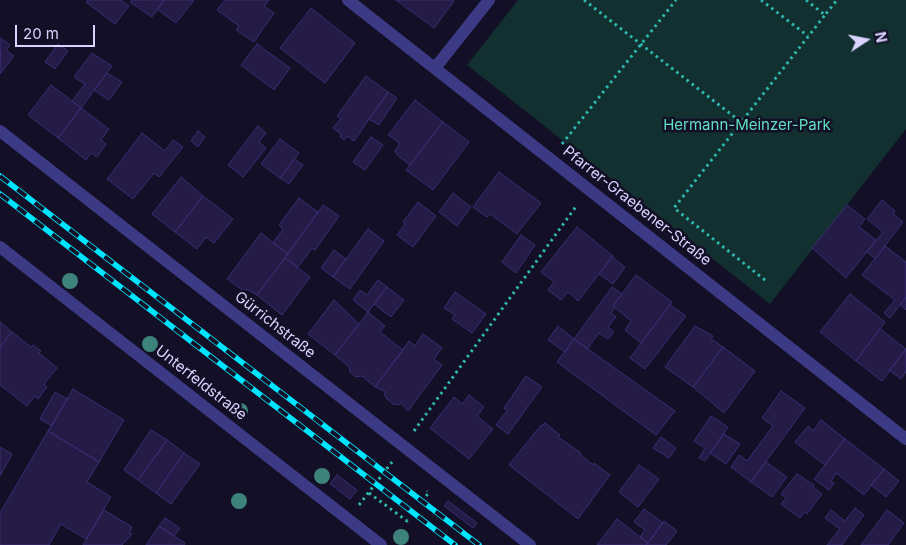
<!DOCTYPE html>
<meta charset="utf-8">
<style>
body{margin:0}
#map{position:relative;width:906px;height:545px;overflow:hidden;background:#130f26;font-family:Inter,sans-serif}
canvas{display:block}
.north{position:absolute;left:841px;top:15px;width:50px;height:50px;-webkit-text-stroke:4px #130f26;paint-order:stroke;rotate:79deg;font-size:14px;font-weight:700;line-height:20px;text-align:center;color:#d9d4ff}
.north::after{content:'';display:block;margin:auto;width:18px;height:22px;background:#d9d4ff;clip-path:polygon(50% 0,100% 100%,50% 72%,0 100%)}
.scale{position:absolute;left:15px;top:25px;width:80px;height:22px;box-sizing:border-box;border:2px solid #d9d4ff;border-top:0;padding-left:6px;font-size:15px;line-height:18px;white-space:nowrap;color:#d9d4ff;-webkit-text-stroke:4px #130f26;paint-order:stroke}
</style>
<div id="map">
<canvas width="906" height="545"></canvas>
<div class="north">N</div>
<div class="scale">20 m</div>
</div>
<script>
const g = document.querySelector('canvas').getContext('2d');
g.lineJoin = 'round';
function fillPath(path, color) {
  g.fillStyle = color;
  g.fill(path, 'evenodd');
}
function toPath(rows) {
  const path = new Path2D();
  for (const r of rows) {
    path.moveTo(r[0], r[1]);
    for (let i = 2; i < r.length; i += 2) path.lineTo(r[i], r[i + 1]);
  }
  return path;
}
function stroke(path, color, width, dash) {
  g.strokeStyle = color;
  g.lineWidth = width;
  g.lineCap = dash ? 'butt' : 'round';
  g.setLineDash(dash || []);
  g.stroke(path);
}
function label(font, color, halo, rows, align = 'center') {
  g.font = font + ' Inter,sans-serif';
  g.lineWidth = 5;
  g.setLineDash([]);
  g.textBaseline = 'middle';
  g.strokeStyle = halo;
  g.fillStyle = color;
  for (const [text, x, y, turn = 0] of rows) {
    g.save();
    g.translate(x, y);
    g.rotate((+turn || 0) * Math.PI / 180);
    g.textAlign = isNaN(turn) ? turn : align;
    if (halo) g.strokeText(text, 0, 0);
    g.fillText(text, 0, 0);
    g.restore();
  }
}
fillPath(toPath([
 [518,0,906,0,906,129,770,304,467,65]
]), '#12302f');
const building = toPath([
 [88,0,121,0,129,6,115,24,86,2,88,0],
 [132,0,164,0,152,17,130,2,132,0],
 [164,0,194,0,176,23,157,9,164,0],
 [225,0,269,0,264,6,274,13,254,42,236,30,239,26,217,10,225,0],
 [396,0,452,0,454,1,434,28,396,0],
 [311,8,355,43,325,83,280,48,311,8],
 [1,38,10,45,6,50,14,56,0,74,1,38],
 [58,44,68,51,55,69,45,62,58,44],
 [257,44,290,68,274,90,241,65,257,44],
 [92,53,112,66,81,108,72,101,85,84,74,77,92,53],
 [107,73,122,82,109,100,94,90,107,73],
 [366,76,388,92,354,141,347,136,344,140,340,137,341,134,333,128,341,118,337,116,366,76],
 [51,85,81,108,58,138,28,115,51,85],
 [388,92,397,98,379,125,369,119,388,92],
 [415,100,443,122,410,165,397,155,395,151,400,143,388,135,415,100],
 [81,108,109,129,101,140,106,144,97,157,91,153,86,160,58,138,81,108],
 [443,122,469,142,433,190,406,170,443,122],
 [258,126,266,133,259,142,266,148,243,177,228,165,258,126],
 [198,131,205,137,198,147,191,141,198,131],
 [142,133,165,151,173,140,183,147,159,177,154,173,133,199,107,179,142,133],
 [371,137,383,145,365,170,353,162,371,137],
 [280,139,299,153,280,178,261,164,280,139],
 [294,159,303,165,289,184,280,178,294,159],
 [499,172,541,203,517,234,490,214,487,217,473,207,499,172],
 [181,177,203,196,175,232,152,214,181,177],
 [453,193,471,207,457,226,439,212,453,193],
 [203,196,233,219,214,243,206,237,197,249,175,232,203,196],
 [299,198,318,212,288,254,273,243,283,229,279,225,299,198],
 [882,200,895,211,893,214,903,222,875,259,867,252,883,232,867,219,882,200],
 [418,202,436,216,413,247,397,235,405,224,403,222,418,202],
 [323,205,339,216,315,250,312,248,298,267,285,258,323,205],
 [847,205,865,219,859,227,876,240,846,278,812,248,847,205],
 [577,227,613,256,578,301,568,292,561,300,548,290,554,282,541,272,577,227],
 [368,229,384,241,350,289,333,277,368,229],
 [261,233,288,254,257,295,247,289,245,292,227,279,261,233],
 [521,235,535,245,516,273,502,262,521,235],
 [885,246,906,262,906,297,890,318,884,313,895,300,862,275,885,246],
 [334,250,346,259,333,277,321,268,334,250],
 [612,257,625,267,613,284,599,274,612,257],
 [285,258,310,277,282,315,257,295,285,258],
 [636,275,672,302,641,343,625,330,631,321,613,306,636,275],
 [378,280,387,287,368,312,353,300,360,290,367,295,378,280],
 [387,287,404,300,391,317,374,304,387,287],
 [612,287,622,294,613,306,615,308,611,313,616,317,608,327,614,332,608,339,599,333,587,349,574,339,612,287],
 [455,292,486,314,472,333,452,319,455,315,444,308,455,292],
 [850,294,885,322,856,361,820,332,850,294],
 [906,297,906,310,900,305,906,297],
 [334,300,359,324,335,355,308,334,334,300],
 [670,305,686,316,645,369,630,358,670,305],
 [368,312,385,326,380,332,403,350,375,387,362,376,356,377,350,372,349,367,335,355,368,312],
 [0,322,12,332,0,347,0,322],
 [558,326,574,339,565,352,548,340,558,326],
 [695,326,713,336,711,339,723,347,693,387,665,367,695,326],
 [880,329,906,349,882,381,856,361,880,329],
 [12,332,31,347,33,345,41,351,39,353,57,368,44,384,47,387,38,399,35,396,27,406,0,385,0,347,12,332],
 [423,334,442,348,434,359,442,365,408,411,401,403,399,405,393,404,387,399,384,394,386,392,375,387,409,341,415,346,423,334],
 [574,339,675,411,656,435,557,362,574,339],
 [723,347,755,371,724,413,693,387,723,347],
 [906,349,906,372,901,379,889,370,906,349],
 [526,376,542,387,508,434,496,425,507,411,504,408,526,376],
 [73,389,124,420,99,462,48,431,73,389],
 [781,391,805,408,751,482,731,467,739,455,747,461,773,426,762,418,781,391],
 [55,392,67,399,52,426,40,419,55,392],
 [469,395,484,407,477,416,493,429,469,459,430,428,454,397,462,404,469,395],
 [711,416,728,427,705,461,699,458,705,448,694,441,711,416],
 [821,420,845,439,825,465,795,442,808,426,813,431,821,420],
 [545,423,560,435,558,437,581,453,580,454,593,465,594,463,610,475,578,519,509,465,541,425,542,426,545,423],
 [151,430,167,440,138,480,124,470,151,430],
 [48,431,99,462,87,482,111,497,86,539,61,524,49,545,0,545,0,513,48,431],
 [724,434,740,444,726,464,710,453,724,434],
 [661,437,676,448,669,458,653,448,661,437],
 [845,439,884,469,864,495,836,473,831,481,834,483,829,490,814,479,845,439],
 [167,440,184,453,156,493,138,480,167,440],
 [0,447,12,454,0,476,0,447],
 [184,453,200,464,171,504,156,493,184,453],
 [766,462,787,477,772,497,751,482,766,462],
 [639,465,659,479,638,507,619,492,639,465],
 [884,469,899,481,886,497,871,485,884,469],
 [797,474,814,485,813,487,822,494,807,514,804,512,800,518,781,504,786,498,781,494,797,474],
 [337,475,357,490,350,499,330,484,337,475],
 [448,501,477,523,473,528,444,506,448,501],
 [855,508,864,515,842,545,827,545,840,529,825,518,831,510,845,521,855,508],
 [644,509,663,523,648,543,640,537,645,530,634,522,644,509],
 [104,510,132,527,129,533,132,534,122,545,83,545,104,510],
 [887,510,904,523,888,545,861,545,887,510],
 [165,518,180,528,174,536,159,526,165,518],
 [617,519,648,543,646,545,597,545,617,519],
 [664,521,677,531,666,545,646,545,664,521],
 [159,526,185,543,184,545,146,545,159,526]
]);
fillPath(building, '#241b47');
stroke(building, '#3b2d73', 1);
stroke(toPath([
 [584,0,741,122],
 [761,0,808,36],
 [806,0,825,15,837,0],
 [562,144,676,0],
 [765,280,674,208,825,15],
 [414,431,577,205],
 [369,493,407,521,410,518],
 [426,496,429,493,427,491],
 [359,505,392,462]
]), '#2fb8b0', 3, [2.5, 4]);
stroke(toPath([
 [348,0,906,439],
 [435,68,489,0],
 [0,131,530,545],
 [0,247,381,545]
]), '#3d3a85', 12);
const rail = toPath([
 [0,176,479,545],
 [0,194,455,545]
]);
stroke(rail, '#00e5ff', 5.5);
stroke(rail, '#130f26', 4, [11]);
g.fillStyle = '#3d827b';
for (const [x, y] of [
 [70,281],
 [150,344],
 [240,411],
 [322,476],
 [239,501],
 [401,537]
]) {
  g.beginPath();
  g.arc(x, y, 8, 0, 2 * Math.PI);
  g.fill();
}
label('15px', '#5fe0c0', '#130f26', [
 ["Hermann-Meinzer-Park",747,125]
]);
label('15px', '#d9d4ff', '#130f26', [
 ["Pfarrer-Graebener-Straße",637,206,38],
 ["Gürrichstraße",275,325,38],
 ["Unterfeldstraße",201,383,38]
]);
</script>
